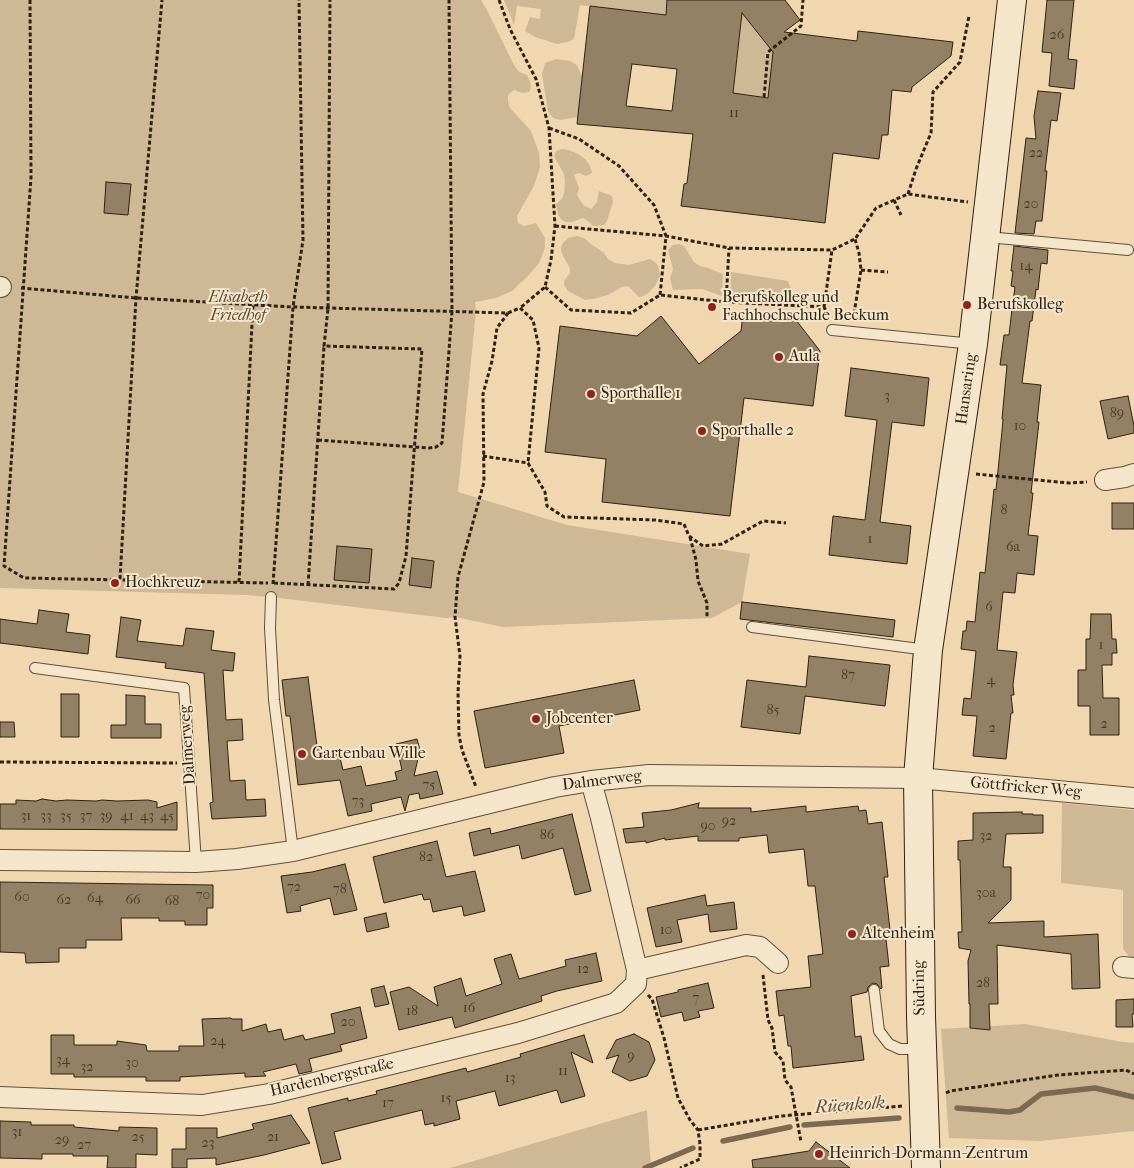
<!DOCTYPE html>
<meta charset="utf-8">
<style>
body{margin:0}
canvas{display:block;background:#f0d7af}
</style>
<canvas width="1134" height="1168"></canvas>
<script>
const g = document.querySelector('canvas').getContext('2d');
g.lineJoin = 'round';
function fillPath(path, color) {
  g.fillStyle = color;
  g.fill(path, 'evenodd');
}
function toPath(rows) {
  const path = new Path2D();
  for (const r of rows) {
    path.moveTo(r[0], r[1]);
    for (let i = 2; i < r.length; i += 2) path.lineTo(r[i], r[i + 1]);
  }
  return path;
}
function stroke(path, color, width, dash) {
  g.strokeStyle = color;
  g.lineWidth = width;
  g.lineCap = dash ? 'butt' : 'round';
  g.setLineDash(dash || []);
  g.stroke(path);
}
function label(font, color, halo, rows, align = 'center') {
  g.font = font + ' "IM FELL French Canon",serif';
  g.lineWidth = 4;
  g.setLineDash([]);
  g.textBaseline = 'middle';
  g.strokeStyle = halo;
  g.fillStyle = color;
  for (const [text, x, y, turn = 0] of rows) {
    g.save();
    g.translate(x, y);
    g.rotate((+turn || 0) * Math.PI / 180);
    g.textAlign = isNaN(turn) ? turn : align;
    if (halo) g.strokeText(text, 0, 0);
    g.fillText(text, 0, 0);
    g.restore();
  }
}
fillPath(toPath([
 [0,0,481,0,487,10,514,65,519,72,527,75,530,81,531,88,529,92,522,93,514,90,508,95,508,101,510,108,531,131,539,153,540,167,534,186,517,216,518,223,524,226,536,223,545,238,545,248,539,263,528,276,512,291,496,298,475,302,476,311,458,492,567,525,750,554,742,602,712,618,503,627,455,617,446,618,271,597,245,595,0,588],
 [504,0,685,0,683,17,580,5,574,39,568,42,557,44,535,37,525,31,530,17,540,19,541,9,517,6,514,25],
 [733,1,773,51,803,102,733,93,741,24,711,21],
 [556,59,570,61,577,65,582,76,578,117,560,120,553,118,548,111,542,74,545,63],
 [562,149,569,150,578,154,585,159,590,166,592,173,586,176,579,173,574,175,579,188,577,195,583,205,591,209,597,202,599,191,612,196,613,202,607,221,604,225,593,226,589,222,583,218,572,222,566,222,562,220,559,216,557,210,556,204,562,199,564,193,565,180,564,174,554,156,556,151],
 [577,236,584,238,591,244,604,253,608,259,615,263,629,265,650,259,655,262,658,266,660,276,655,286,646,295,639,297,628,286,622,287,608,295,593,299,585,300,568,291,564,285,564,281,570,273,570,268,563,256,561,250,562,244,568,238],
 [679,244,684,246,694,262,700,266,708,268,723,274,722,296,702,289,673,290,670,278,673,269,668,250,673,245],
 [731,272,788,281,791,289,785,297,779,301,731,297],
 [1062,803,1134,810,1134,960,1132,960,1123,949,1123,890,1061,883],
 [1025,1024,1123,1042,1134,1043,1134,1131,1040,1141,949,1138,941,1029],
 [647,1110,651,1168,450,1168]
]), '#cfb895');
stroke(toPath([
 [957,1108,1009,1112,1020,1110,1041,1094,1095,1088,1134,1097],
 [804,1125,899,1118],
 [723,1141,790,1127],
 [645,1168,693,1148]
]), '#7b6951', 5.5);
const building = toPath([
 [667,0,785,0,800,20,784,32,857,41,858,31,953,42,951,56,912,87,911,92,892,90,888,135,882,135,879,159,833,153,825,223,681,206,684,184,687,183,693,134,577,124,590,6,666,15,667,0],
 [742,13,773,52,768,98,733,93,742,13],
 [632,64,677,69,672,111,626,106,632,64],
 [1047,0,1074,0,1068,59,1077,60,1074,89,1049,86,1052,53,1042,52,1047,0],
 [1038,91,1061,93,1057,121,1051,120,1045,171,1047,171,1042,221,1036,221,1034,234,1015,233,1026,138,1036,139,1034,116,1038,91],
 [106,182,131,184,128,215,104,213,106,182],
 [1014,246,1048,250,1047,264,1041,263,1038,290,1036,289,1032,321,1030,321,1022,383,1041,385,1037,422,1039,422,1031,493,1033,493,1028,535,1038,536,1034,575,1017,573,1015,593,1003,592,997,650,1017,652,1013,685,1014,695,1011,695,1013,713,1011,713,1006,759,973,756,977,716,962,715,964,698,971,699,976,651,961,649,963,631,966,631,967,621,975,622,980,572,985,573,994,489,996,490,1002,431,1003,419,1002,419,1007,365,1000,365,1004,335,1009,335,1012,309,1015,287,1011,286,1013,271,1011,271,1014,246],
 [743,314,796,320,820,351,813,406,744,398,730,516,602,502,606,459,545,452,560,326,637,336,661,316,699,364,741,331,743,314],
 [851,368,929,378,924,426,892,422,880,522,911,526,907,564,829,555,833,516,865,520,877,420,845,416,851,368],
 [1128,396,1134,426,1134,433,1108,439,1100,401,1128,396],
 [1112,503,1134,503,1134,529,1112,529,1112,503],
 [337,546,372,549,369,583,334,580,337,546],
 [412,558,434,561,431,588,409,585,412,558],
 [742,602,895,620,893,637,740,619,742,602],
 [39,610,69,614,66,632,90,635,88,654,0,643,0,619,37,624,39,610],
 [1091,614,1111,614,1112,639,1116,639,1117,653,1112,653,1112,665,1102,665,1103,698,1119,698,1119,735,1090,735,1090,706,1078,706,1078,670,1086,670,1086,639,1090,639,1091,614],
 [121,617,141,620,137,641,183,646,186,628,195,629,214,631,211,650,235,653,233,671,223,670,226,720,242,719,243,740,227,741,230,781,245,780,246,800,265,799,266,816,212,819,210,803,213,802,204,673,165,668,166,663,116,657,121,617],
 [809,656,890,665,885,706,805,696,800,734,741,727,747,680,806,687,809,656],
 [308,677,317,746,321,746,323,758,339,754,343,770,361,766,366,786,382,783,397,780,395,772,402,770,396,744,417,739,420,750,414,776,437,771,443,794,420,799,419,793,409,795,405,811,401,797,371,804,372,811,348,816,340,780,298,785,290,716,286,716,282,680,308,677],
 [634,680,640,710,559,726,564,753,485,768,474,711,634,680],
 [61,694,79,694,79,737,61,737,61,694],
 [126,695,145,696,145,724,161,724,161,738,111,738,111,725,126,725,126,695],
 [0,722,14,722,15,737,0,737,0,722],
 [42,799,56,801,67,800,96,801,102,800,117,801,148,800,157,802,157,808,177,802,177,830,0,829,0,804,16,804,16,800,36,801,42,799],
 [699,803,698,808,751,808,751,812,806,806,806,812,858,806,859,811,866,810,868,824,882,822,888,877,884,877,890,930,885,930,889,966,880,967,882,988,881,989,877,984,873,983,868,987,867,992,851,996,855,1037,861,1036,864,1060,793,1068,791,1046,788,1046,784,1015,779,1016,776,991,811,987,808,956,823,954,815,886,808,886,804,849,769,853,767,835,739,838,739,841,698,841,698,836,665,840,665,838,646,843,646,841,626,843,623,829,644,827,642,813,671,810,699,803],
 [1022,812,1022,814,1033,814,1033,815,1043,815,1043,833,1006,834,1003,867,1011,867,1011,900,988,923,1044,921,1044,937,1098,934,1100,988,1072,989,1071,954,997,945,998,1004,989,1004,990,1030,970,1028,970,1004,969,1004,968,961,971,950,959,948,958,932,962,932,960,860,958,860,958,841,973,840,973,813,1022,812],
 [572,814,591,891,575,895,563,848,522,859,519,845,474,856,469,833,490,828,491,834,572,814],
 [437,841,446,877,475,871,485,911,464,916,462,906,433,912,430,899,424,900,422,894,384,903,373,857,437,841],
 [345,864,357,910,334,915,330,898,300,906,301,911,287,913,281,876,312,872,345,864],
 [0,882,213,885,213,908,207,908,207,925,185,925,185,921,159,921,159,918,121,918,122,940,86,940,86,948,59,948,59,962,26,963,25,953,0,952,0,882],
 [705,895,707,906,734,902,737,929,710,932,708,914,677,920,682,942,656,947,647,908,705,895],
 [386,913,389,927,367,932,364,918,386,913],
 [596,953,602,981,557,991,541,996,542,1001,455,1028,452,1017,399,1030,390,992,409,987,438,1006,434,987,461,978,466,996,502,984,494,959,511,954,519,979,566,966,565,960,596,953],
 [708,983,714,1008,698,1011,700,1017,684,1021,682,1012,661,1017,656,997,678,992,678,990,708,983],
 [384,986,389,1004,375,1007,371,989,384,986],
 [1134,999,1134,1014,1132,1014,1133,1027,1116,1027,1116,1000,1134,999],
 [360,1007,367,1038,340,1045,342,1051,309,1059,312,1071,299,1074,296,1064,263,1072,266,1076,245,1077,245,1073,180,1077,180,1081,146,1081,146,1077,74,1077,74,1074,51,1074,51,1035,74,1035,74,1045,117,1045,117,1041,146,1045,147,1051,179,1051,179,1046,204,1046,202,1019,231,1018,232,1019,242,1019,242,1031,266,1024,268,1032,281,1029,284,1040,303,1035,305,1040,335,1033,331,1014,360,1007],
 [634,1034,649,1042,655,1060,647,1076,630,1081,612,1072,619,1055,606,1059,616,1040,634,1034],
 [584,1035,593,1063,571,1052,585,1096,561,1103,557,1090,499,1106,495,1091,456,1101,460,1119,434,1126,434,1123,425,1125,422,1110,334,1132,341,1159,322,1164,308,1108,348,1098,348,1101,377,1094,376,1091,466,1068,467,1072,521,1057,520,1054,584,1035],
 [291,1115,310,1143,264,1155,216,1165,216,1158,187,1159,187,1168,172,1168,172,1149,186,1149,186,1128,217,1128,217,1138,254,1129,252,1124,291,1115],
 [0,1121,31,1122,31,1125,74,1125,74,1127,119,1131,119,1127,157,1128,157,1155,136,1154,136,1168,107,1168,108,1156,73,1156,73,1154,42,1154,42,1159,0,1158,0,1121],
 [816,1142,850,1168,753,1168,752,1160,809,1151,816,1142]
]);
fillPath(building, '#938065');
stroke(building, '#2f2214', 1);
const lane = toPath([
 [987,237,1128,250],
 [832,330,973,344],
 [271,597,270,628,274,700,293,851],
 [752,627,927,650],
 [35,668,184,688,196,862],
 [874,990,879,1031,889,1044,900,1049,921,1049]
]);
const street = toPath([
 [0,287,1,287],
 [1105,480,1125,477,1134,474],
 [0,860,196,862,237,859,293,851,555,787,591,781,649,775,918,778,1134,798],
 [1123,967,1134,968],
 [637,970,746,945,760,947,778,963],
 [0,1097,202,1105,269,1094,518,1033,616,1003,636,984,637,970,601,818,591,781]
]);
const secondary = toPath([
 [926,1168,921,1016,918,778,928,650,973,344,1012,0]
]);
stroke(lane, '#5f4f3b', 12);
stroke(street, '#5f4f3b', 22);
stroke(secondary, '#2f2214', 30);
stroke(toPath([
 [30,0,31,177,4,566,24,578,268,583],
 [499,0,510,29,536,79,549,128,555,226,551,260,545,287,520,308],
 [764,97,768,52,801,26,803,0],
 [549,128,579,139,619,166,654,205,666,236,660,295],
 [908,194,916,169,931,133,933,92,960,62,969,16],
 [894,200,901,215],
 [555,226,666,236,729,248,832,250,855,239,876,208,908,194,968,202],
 [861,270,888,272],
 [545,287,571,310,631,313,660,295,726,302,824,307,829,317],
 [21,288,136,298,293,307,508,313,497,328,492,361,483,394,484,482,458,577,455,617,460,656,458,693,459,735,462,750,476,787],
 [726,302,729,248],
 [824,307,832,250],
 [508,313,520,308,533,320,539,348,528,463],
 [853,320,861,270,859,253,855,239],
 [318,440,429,448,436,447,442,443,452,311,449,0],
 [483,456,528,463,545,492,547,506,564,517,655,520,684,524,689,536,703,546,722,544,763,521,786,523],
 [976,474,1069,483,1087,482],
 [690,537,696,560,698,581,707,603,707,618],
 [120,579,136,298,162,0],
 [239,582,253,305],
 [274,583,394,589,399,583,406,556,422,349,324,346,328,309,330,0],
 [273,584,293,307,303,240,299,0],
 [308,585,324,346],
 [0,762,177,763],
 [763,975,768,1020,772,1028,775,1052,783,1061,785,1080,791,1087,801,1142],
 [648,995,652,999,664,1038,678,1098,690,1120,698,1130,700,1144,700,1159,680,1168],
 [946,1093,950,1091,1058,1075,1126,1070,1134,1074],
 [698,1130,781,1116,903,1106]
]), '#2f2214', 3, [4, 2.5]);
stroke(lane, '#f5e5cb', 10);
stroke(street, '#f5e5cb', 20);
stroke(secondary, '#f5e5cb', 28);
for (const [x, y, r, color] of [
 [967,305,5,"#8f2418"],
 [712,307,5,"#8f2418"],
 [779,357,5,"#8f2418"],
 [591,394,5,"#8f2418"],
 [702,431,5,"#8f2418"],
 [115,583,5,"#8f2418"],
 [536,719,5,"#8f2418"],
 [302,754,5,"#8f2418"],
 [852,934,5,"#8f2418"],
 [819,1154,5,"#8f2418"]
]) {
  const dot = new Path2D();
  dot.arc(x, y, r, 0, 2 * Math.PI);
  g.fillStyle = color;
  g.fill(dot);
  stroke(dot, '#f5e5cb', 2);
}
label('14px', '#483a28', null, [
 ["26",1057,36],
 ["11",734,114],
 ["22",1036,154],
 ["20",1031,205],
 ["14",1026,267],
 ["3",887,397],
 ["89",1117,414],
 ["10",1020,427],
 ["8",1004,511],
 ["1",870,540],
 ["6a",1013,548],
 ["6",989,608],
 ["1",1101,646],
 ["87",848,676],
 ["4",991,681],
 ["85",773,711],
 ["2",1104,725],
 ["2",992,729],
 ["75",429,786],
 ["73",358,802],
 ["31",26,817],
 ["33",46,817],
 ["35",66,817],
 ["37",86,817],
 ["39",106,817],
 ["41",127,817],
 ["43",147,817],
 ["45",167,817],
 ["92",729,822],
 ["90",708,827],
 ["86",547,836],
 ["32",986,837],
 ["82",426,858],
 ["72",294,888],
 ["78",340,890],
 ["30a",986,894],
 ["70",203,896],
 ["60",22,898],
 ["64",95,899],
 ["62",64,901],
 ["66",133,901],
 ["68",172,902],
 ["10",666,931],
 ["12",583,970],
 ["28",983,984],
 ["7",696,999],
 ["16",469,1009],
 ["18",412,1012],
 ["20",348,1023],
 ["24",218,1042],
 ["9",631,1057],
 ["34",63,1061],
 ["30",132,1064],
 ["32",87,1068],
 ["11",563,1072],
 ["13",510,1079],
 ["15",446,1099],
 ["17",388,1104],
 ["31",17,1133],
 ["25",138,1138],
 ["21",273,1138],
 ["29",62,1141],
 ["23",208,1144],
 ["27",84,1146]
]);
label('italic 16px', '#574834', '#f5e5cb', [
 ["Elisabeth",238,298],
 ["Friedhof",238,316]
]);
label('16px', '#2f2214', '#f5e5cb', [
 ["Berufskolleg und",722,298],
 ["Fachhochschule Beckum",722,316],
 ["Berufskolleg",977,305],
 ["Aula",789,357],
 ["Sporthalle 1",601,394],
 ["Sporthalle 2",712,431],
 ["Hochkreuz",125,583],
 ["Jobcenter",546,719],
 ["Gartenbau Wille",312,754],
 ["Altenheim",862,934],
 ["Heinrich-Dormann-Zentrum",829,1154]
], 'left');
label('16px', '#2f2214', '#f5e5cb', [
 ["Hansaring",967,389,-82],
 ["Dalmerweg",188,745,-94],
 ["Dalmerweg",602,781,-7],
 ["Göttfricker Weg",1026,788,5],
 ["Südring",920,988,-91],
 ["Hardenbergstraße",332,1078,-13]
]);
label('italic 18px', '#5b4c38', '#f5e5cb', [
 ["Rüenkolk",850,1106,-4]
]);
</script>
